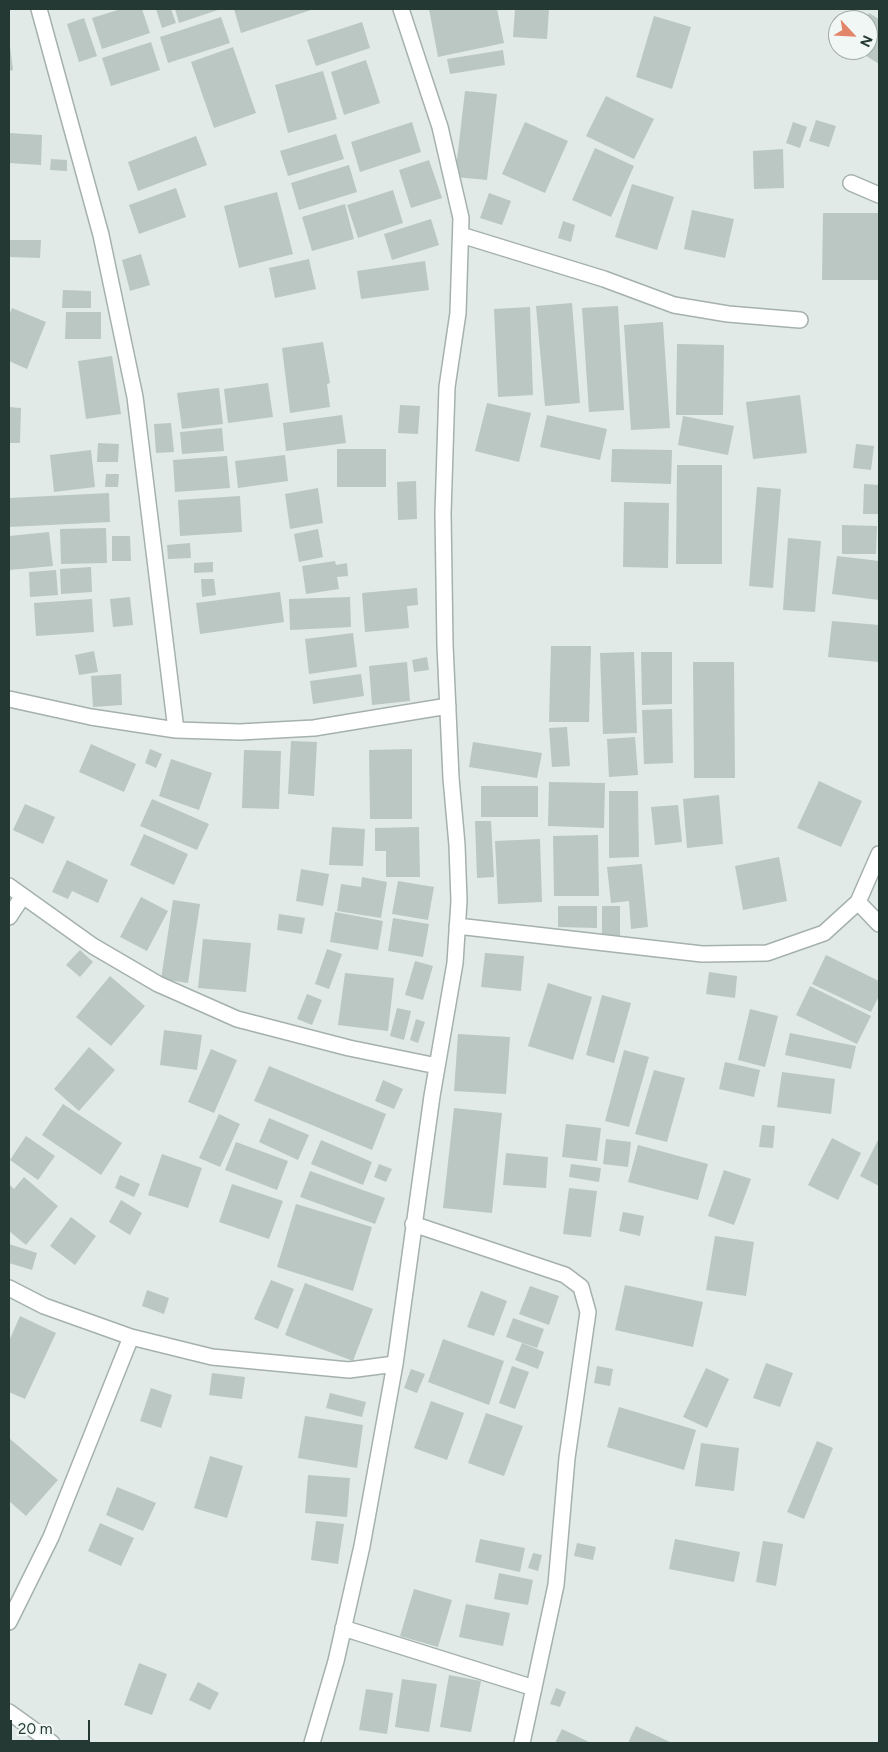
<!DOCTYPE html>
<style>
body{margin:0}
#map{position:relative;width:888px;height:1752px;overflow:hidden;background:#e1eae6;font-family:Figtree,sans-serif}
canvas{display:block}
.frame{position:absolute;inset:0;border:10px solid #243933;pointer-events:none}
.north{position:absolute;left:828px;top:10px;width:50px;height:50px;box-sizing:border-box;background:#f1f7f4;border:1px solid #9faba7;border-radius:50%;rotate:115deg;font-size:14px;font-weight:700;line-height:20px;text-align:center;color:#243933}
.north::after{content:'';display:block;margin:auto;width:18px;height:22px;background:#e28568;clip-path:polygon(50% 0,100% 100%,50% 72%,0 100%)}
.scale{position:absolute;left:10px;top:1720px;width:80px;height:22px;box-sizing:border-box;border:2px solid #243933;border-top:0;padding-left:6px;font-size:15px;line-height:18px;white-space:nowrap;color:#243933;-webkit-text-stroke:4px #f1f7f4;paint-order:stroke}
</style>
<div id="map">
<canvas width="888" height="1752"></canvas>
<div class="frame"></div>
<div class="north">N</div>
<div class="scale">20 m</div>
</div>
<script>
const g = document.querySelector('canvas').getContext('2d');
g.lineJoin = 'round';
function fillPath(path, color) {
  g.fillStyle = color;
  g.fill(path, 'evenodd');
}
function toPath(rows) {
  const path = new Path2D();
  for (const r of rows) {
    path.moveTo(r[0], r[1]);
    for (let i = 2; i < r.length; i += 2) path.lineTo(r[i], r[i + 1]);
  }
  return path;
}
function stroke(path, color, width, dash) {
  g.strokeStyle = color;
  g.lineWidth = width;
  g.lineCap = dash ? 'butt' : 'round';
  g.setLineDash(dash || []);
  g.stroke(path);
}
fillPath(toPath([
 [121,9,142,9,150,33,102,49,92,18],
 [156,9,171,9,176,23,162,28],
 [175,9,221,9,179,23],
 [234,9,314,9,241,33],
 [429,9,497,9,504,43,438,57],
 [515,9,549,9,547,39,513,37],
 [869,13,879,19,879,64,857,50,868,50,868,20,865,20],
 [654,16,691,27,672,89,636,77],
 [221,17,230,43,168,63,160,37],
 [84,18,97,56,79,62,67,24],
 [362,22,370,48,316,66,307,40],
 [151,42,160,70,111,86,102,58],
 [10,46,13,70,9,71,9,47],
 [233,47,256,113,214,128,191,62],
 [503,50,505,65,450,74,447,59],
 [366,60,380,103,344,115,331,72],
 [323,71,337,119,288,133,275,85],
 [465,91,497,94,487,180,455,177],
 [606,96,654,119,634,159,586,136],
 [816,120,836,126,829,147,809,141],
 [412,122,421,152,360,172,351,142],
 [525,122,568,141,545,193,502,174],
 [793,122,807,127,800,148,786,143],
 [9,133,42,135,41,165,9,163],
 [336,134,344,159,288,176,280,151],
 [196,136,207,165,138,191,128,162],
 [595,148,634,166,611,217,572,200],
 [783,149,784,188,754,189,753,151],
 [51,159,67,160,67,171,50,170],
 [429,160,442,198,411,208,399,170],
 [349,165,357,192,299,210,291,183],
 [632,184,674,197,657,250,615,237],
 [176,188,186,217,139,234,129,205],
 [393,190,403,223,358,238,347,205],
 [277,192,293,254,239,268,224,206],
 [489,193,511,201,502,225,480,218],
 [345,204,354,239,312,251,302,217],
 [692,210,734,219,725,258,684,249],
 [823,213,879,213,878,280,822,280],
 [431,219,439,245,392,260,384,234],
 [563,221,575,225,571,242,558,238],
 [9,240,41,240,40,258,9,257],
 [141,254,150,285,130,291,122,260],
 [309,259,316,289,275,298,269,268],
 [425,261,429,290,361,299,357,271],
 [63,290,91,291,91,308,62,308],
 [572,303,580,403,545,406,536,306],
 [618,306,624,410,589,412,582,308],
 [530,307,533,395,498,397,494,309],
 [12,308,46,322,27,369,9,361,9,315],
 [66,312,101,312,101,339,65,339],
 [663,322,670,428,631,430,624,325],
 [323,342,330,383,327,384,330,407,290,413,282,348],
 [677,344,724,345,723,415,676,415],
 [112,356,121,414,86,419,78,361],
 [268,383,273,417,228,423,224,389],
 [219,388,223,424,182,429,177,393],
 [800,395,807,453,753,459,746,402],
 [487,403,531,413,519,462,475,451],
 [400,405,420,406,418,434,398,433],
 [9,407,21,408,20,443,9,443],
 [342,415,346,443,286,451,283,423],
 [547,415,607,429,600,460,540,447],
 [683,416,734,426,728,455,678,445],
 [171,423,174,452,156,453,154,424],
 [222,428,224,451,182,454,180,432],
 [98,443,119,444,118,462,97,462],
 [856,444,874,446,871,470,853,468],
 [337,449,386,449,386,487,337,487],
 [612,449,672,450,671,484,611,482],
 [91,450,95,487,54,492,50,455],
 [285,455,288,481,238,488,235,461],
 [227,456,230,488,175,492,173,460],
 [677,465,722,465,722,564,676,564],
 [106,474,119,474,118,487,105,487],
 [416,481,417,519,398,520,397,482],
 [864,484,879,485,879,514,863,514],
 [757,487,781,489,773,588,749,586],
 [318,488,323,523,290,529,285,494],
 [109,493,110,522,9,527,9,498],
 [240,496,242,532,180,536,178,500],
 [624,502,669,503,668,568,623,567],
 [842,525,877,526,876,554,842,554],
 [106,528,107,563,61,564,60,529],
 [318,529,323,557,299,562,294,534],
 [49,532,53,566,9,570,9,536],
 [112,536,130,536,131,561,112,561],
 [788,538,821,541,815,612,783,610],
 [190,543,191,558,168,559,167,545],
 [837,556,879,561,879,600,832,594],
 [335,561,336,565,347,563,348,576,337,577,339,589,306,594,302,566],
 [213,562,213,572,194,573,194,563],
 [91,567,92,592,61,594,60,569],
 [56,570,58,595,30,597,29,572],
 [201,579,214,579,216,595,202,597],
 [417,588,418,605,407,606,409,628,365,632,362,593],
 [280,592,284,622,200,634,196,603],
 [130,597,133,625,113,627,110,599],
 [350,597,351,627,290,630,289,599],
 [92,599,94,632,36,636,34,603],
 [832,621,879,625,879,662,828,657],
 [353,633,357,667,309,674,305,639],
 [551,646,591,646,589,722,549,722],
 [94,651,98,672,79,675,75,655],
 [634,652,637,733,603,734,600,653],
 [641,652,672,652,672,704,642,705],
 [427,657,429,670,414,672,412,660],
 [407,662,410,701,372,705,369,666],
 [693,662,734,662,735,778,694,778],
 [121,674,122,705,93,707,91,676],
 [361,674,364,696,313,704,310,681],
 [672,709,673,763,644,764,642,710],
 [567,727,570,766,552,767,549,728],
 [635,737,638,775,609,777,607,739],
 [291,741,317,742,314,796,288,794],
 [473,742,542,753,537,778,469,767],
 [91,744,136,764,124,792,79,772],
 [150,749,162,754,156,768,145,763],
 [412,749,412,819,370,819,369,750],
 [244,750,281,751,279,809,242,808],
 [171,759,212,773,199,810,159,796],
 [819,781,862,801,841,847,797,828],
 [549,782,605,783,604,828,548,826],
 [481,786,538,786,538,817,481,817],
 [609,791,638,791,639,857,609,858],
 [719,795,723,844,687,848,683,799],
 [152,799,209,824,197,850,140,826],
 [25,804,55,817,43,844,13,830],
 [678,805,682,842,655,845,651,807],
 [475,821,491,821,494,877,477,878],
 [332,827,365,829,363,866,329,865],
 [419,827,420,877,386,877,386,851,375,851,375,828],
 [144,834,188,854,174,885,130,865],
 [598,835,599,896,554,896,553,836],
 [540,839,542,902,498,904,495,841],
 [779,857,787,901,743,910,735,866],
 [67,860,108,880,98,903,72,891,68,899,52,892],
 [642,864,648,927,631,929,629,901,611,903,607,867],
 [301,869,329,874,323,906,296,901],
 [362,877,387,882,381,918,337,911,341,884,361,887],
 [398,881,434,887,428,920,392,914],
 [141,897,168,911,147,951,120,937],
 [173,900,200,904,188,983,161,979],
 [558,906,597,906,597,928,558,927],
 [602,906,620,906,620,938,602,939],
 [335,912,383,921,378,950,330,942],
 [279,914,305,918,302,934,277,930],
 [393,918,429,924,423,957,388,951],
 [203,939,251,943,246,992,198,988],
 [327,949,342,954,329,989,315,984],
 [80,950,93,962,80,977,66,965],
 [485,953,524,956,521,991,481,987],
 [826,955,879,981,879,996,871,1012,812,984],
 [415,961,433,966,423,1000,405,995],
 [709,972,737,976,735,998,706,994],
 [345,973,394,978,388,1031,338,1025],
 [110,976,145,1006,111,1046,76,1017],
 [548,983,592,997,573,1060,528,1046],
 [810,986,871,1016,857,1044,796,1015],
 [307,994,322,1000,312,1025,297,1019],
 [602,995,631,1003,614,1063,586,1055],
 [397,1008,411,1011,404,1040,390,1036],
 [750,1009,778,1016,765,1067,738,1060],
 [416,1019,425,1022,418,1043,410,1040],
 [164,1030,202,1035,197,1070,160,1065],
 [790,1033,856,1046,851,1069,785,1055],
 [458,1034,510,1037,506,1094,454,1091],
 [89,1047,115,1070,79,1111,54,1089],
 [211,1049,237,1060,214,1113,188,1102],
 [624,1050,649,1057,629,1127,605,1121],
 [725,1062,760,1070,754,1097,719,1089],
 [269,1066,386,1114,372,1150,254,1101],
 [654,1070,685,1078,667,1142,635,1134],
 [782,1072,835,1079,831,1114,777,1107],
 [383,1080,403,1089,394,1109,375,1101],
 [63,1104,122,1143,101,1175,42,1135],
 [454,1108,502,1113,492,1213,443,1208],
 [219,1114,240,1124,220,1167,199,1158],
 [269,1118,309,1135,298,1160,259,1142],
 [566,1124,601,1128,597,1161,562,1157],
 [762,1125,775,1126,773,1148,759,1147],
 [26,1136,55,1156,38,1180,10,1160],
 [832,1138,861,1153,838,1200,808,1185],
 [879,1138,879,1186,860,1176],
 [606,1139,631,1142,628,1167,603,1164],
 [321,1140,372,1162,363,1185,311,1164],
 [236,1142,288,1161,277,1190,225,1170],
 [638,1145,708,1164,698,1200,628,1182],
 [506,1153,548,1157,546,1188,503,1185],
 [162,1154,202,1168,188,1208,148,1195],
 [379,1164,392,1169,386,1182,374,1177],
 [571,1164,601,1168,599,1182,569,1177],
 [724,1170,751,1179,734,1225,708,1216],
 [310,1171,385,1198,375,1224,300,1197],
 [120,1175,140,1184,134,1197,115,1188],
 [24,1177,58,1206,26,1245,9,1231,9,1184,14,1189],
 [232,1184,283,1201,269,1239,219,1222],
 [569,1188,597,1191,591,1237,563,1234],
 [121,1200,142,1213,130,1235,109,1222],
 [296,1204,372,1227,353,1291,277,1267],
 [623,1212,644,1216,640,1236,619,1231],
 [71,1217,96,1236,75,1265,50,1246],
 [715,1236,754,1242,746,1296,706,1290],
 [9,1244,37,1253,32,1270,9,1263],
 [271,1280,294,1289,278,1329,254,1319],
 [305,1283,373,1309,353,1361,285,1335],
 [625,1285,703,1302,693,1347,615,1330],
 [530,1286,559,1296,549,1325,519,1314],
 [147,1290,169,1298,164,1314,142,1306],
 [481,1291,507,1301,494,1336,467,1327],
 [20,1316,56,1333,25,1399,9,1392,9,1341],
 [513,1318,544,1329,537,1348,506,1337],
 [443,1339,504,1361,489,1405,428,1382],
 [522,1343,544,1352,538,1369,515,1360],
 [766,1363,793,1373,780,1407,753,1398],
 [512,1366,529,1372,515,1409,499,1403],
 [597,1366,613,1369,610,1386,594,1383],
 [706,1368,729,1379,707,1428,683,1417],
 [411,1369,425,1374,417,1393,404,1388],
 [212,1373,245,1377,242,1399,209,1395],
 [151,1388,172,1395,161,1428,140,1421],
 [330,1393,366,1402,362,1417,326,1408],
 [431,1401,464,1413,447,1460,414,1448],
 [619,1407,696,1430,684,1470,607,1447],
 [486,1413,523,1426,504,1476,468,1463],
 [305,1416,363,1425,357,1468,298,1458],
 [9,1438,58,1480,26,1516,9,1501],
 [817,1441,833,1448,804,1519,787,1512],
 [701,1443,739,1448,734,1491,695,1486],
 [210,1456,243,1466,227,1518,194,1508],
 [308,1475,350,1478,347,1517,305,1513],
 [117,1487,156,1503,143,1531,106,1515],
 [316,1521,344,1524,338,1564,311,1560],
 [100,1523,134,1538,121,1566,88,1551],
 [480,1539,525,1548,520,1572,475,1562],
 [675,1539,740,1552,734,1582,669,1569],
 [763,1541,783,1544,776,1586,756,1582],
 [577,1543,596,1547,593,1560,574,1556],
 [533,1553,542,1555,538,1571,528,1568],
 [499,1573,533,1580,528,1605,494,1599],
 [414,1589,452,1600,438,1647,400,1636],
 [466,1604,510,1613,503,1646,459,1637],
 [139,1663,167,1674,152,1715,124,1705],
 [449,1675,481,1681,471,1732,440,1727],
 [402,1679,437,1684,429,1732,395,1727],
 [198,1682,219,1693,210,1710,189,1700],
 [556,1688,566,1692,560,1707,550,1704],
 [366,1689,393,1693,387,1734,359,1730],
 [636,1726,672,1743,628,1743],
 [562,1729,591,1743,555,1743]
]), '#bac7c2');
const street = toPath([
 [39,9,101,235,135,397,176,730],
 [851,183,879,195],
 [461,235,604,279,674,305,728,314,800,320],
 [9,699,91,717,176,730,240,732,314,728,448,706],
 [9,886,93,946,158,984,237,1019,349,1048,437,1066],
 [858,902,879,924],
 [9,917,23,896],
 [457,926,702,954,767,953,824,933,858,902,879,854],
 [413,1224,565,1275,581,1287,588,1312,567,1458,556,1585,522,1743],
 [9,1288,44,1306,131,1337,212,1357,349,1370,395,1364],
 [9,1622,51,1537,131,1337],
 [343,1628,534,1688],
 [9,1712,52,1743],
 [312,1743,336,1661,362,1546,395,1364,432,1096,455,963,459,901,457,845,451,778,445,645,443,513,447,387,458,313,461,218,440,127,401,9]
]);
stroke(street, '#a5b1ad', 18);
stroke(street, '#fff', 15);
</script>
